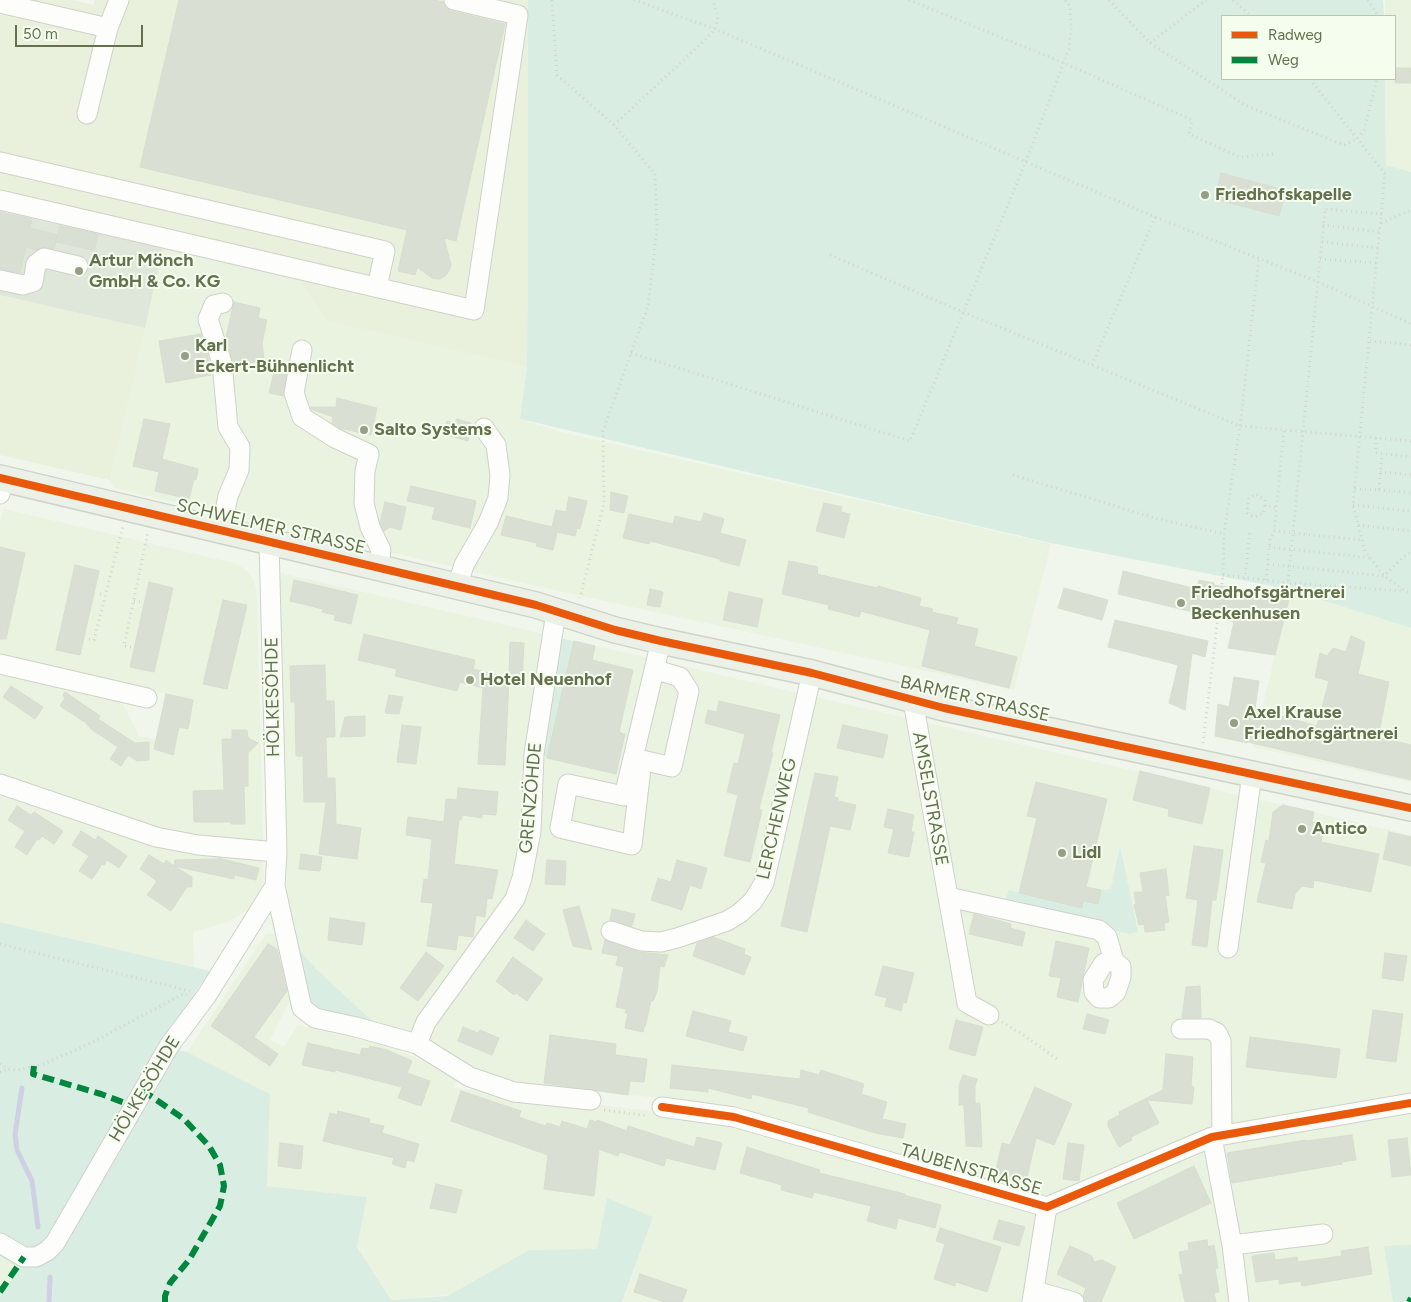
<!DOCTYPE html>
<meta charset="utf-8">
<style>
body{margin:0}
#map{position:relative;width:1411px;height:1302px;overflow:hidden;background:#f0f6ec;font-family:Figtree,sans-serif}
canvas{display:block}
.legend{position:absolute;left:1221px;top:15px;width:175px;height:65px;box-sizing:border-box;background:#f4fdee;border:1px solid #bbc5ae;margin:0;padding:6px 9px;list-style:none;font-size:15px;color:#65704f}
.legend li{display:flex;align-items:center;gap:10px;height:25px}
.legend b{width:25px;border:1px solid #bbc5ae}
.scale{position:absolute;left:15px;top:25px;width:128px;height:22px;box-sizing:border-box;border:2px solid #65704f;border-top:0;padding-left:6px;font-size:15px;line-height:18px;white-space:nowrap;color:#65704f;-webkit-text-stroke:4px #f4fdee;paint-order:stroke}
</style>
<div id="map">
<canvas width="1411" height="1302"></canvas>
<ul class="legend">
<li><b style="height:6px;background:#e8590c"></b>Radweg</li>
<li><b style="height:6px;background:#00873e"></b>Weg</li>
</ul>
<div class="scale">50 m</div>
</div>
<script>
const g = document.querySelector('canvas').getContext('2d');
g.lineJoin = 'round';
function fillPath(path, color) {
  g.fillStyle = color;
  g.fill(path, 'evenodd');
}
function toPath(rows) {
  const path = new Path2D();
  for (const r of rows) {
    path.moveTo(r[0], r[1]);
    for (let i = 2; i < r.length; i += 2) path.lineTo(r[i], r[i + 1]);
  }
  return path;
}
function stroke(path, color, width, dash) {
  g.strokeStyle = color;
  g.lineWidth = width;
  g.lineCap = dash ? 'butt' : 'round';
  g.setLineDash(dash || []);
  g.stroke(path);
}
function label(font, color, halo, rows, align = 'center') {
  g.font = font + ' Figtree,sans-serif';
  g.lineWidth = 4;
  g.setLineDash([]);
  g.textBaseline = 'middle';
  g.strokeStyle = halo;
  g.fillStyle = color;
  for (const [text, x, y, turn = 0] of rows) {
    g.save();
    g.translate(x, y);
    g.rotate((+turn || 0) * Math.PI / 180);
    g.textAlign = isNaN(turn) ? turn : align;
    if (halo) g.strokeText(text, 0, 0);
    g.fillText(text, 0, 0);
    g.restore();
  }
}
fillPath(toPath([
 [1385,0,1411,0,1411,172,1386,165,1385,79,1395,79,1395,16,1385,16],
 [163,248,298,278,329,321,527,367,520,419,561,432,1051,544,1014,690,527,584,114,488,110,480],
 [4,509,234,563,245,569,253,578,257,592,263,841,179,837,0,776,0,670,119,697,139,736,156,740,166,694,0,655,0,521],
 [277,572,1411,835,1411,1302,623,1302,653,1217,607,1198,598,1249,529,1250,448,1295,391,1300,357,1247,366,1197,266,1186,270,1094,187,1052,266,934,283,934,294,992,270,1040,284,1047,298,1025,402,1049,402,1052,458,1074,454,1088,692,1116,698,1102,544,1086,510,1087,370,1024,305,969,288,921],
 [1292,590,1411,628,1411,782,1253,747,1275,655],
 [0,789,258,857,263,861,264,892,250,908,228,922,193,932,194,967,0,922],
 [0,1256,10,1263,21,1267,0,1297]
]), '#e9f3e0');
fillPath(toPath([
 [0,0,72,0,93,5,95,0,528,0,528,257,527,367,328,321,298,278,0,211],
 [0,295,145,328,110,480,0,455]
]), '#e9f0dc');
fillPath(toPath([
 [0,211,163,248,145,328,0,295]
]), '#dfe6da');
fillPath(toPath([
 [528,0,1383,0,1384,16,1222,16,1222,79,1385,79,1386,165,1411,172,1411,628,1287,589,1051,543,520,419,527,367,528,257],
 [559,638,574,641,547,758,541,752],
 [1120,846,1138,932,1130,934,1004,904,1009,890,1081,908,1083,901,1098,904,1101,890,1111,889],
 [288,921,302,953,315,968,371,1020,411,1033,331,1015,315,1008,307,999],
 [0,922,210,971,159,1045,187,1052,270,1094,267,1186,367,1197,357,1247,391,1300,447,1296,529,1250,597,1249,607,1198,653,1217,622,1302,0,1302,0,1297,20,1267,10,1263,0,1256],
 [1411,1245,1411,1302,1393,1302,1384,1246]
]), '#daede2');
stroke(toPath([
 [22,1088,15,1134,17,1150,32,1181,38,1227],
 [49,1302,50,1277]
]), '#d0d0e4', 5);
const building = toPath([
 [179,0,434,0,443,2,446,8,451,11,505,24,456,241,444,238,451,265,449,271,445,276,439,279,432,278,417,267,415,275,398,271,407,230,140,167,179,0],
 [1395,68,1411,68,1411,83,1395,83,1395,68],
 [1221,173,1277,188,1275,197,1284,199,1279,216,1215,199,1221,173],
 [0,212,32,219,30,228,58,235,54,249,42,247,36,250,26,247,20,273,0,269,0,212],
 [60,226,98,234,94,250,56,242,60,226],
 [234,302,260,308,258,318,267,320,262,343,264,360,234,366,226,337,234,302],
 [201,334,207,353,211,375,166,383,159,341,201,334],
 [276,364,287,367,283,396,269,393,276,364],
 [337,398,377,408,371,435,340,428,332,423,333,417,311,409,311,407,336,407,337,398],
 [144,419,170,424,162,459,198,469,196,480,194,479,189,499,155,491,159,472,133,466,144,419],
 [457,419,471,423,468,441,443,434,447,421,455,423,457,419],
 [411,486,476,501,470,528,432,519,435,507,407,501,411,486],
 [611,492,628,496,624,513,610,510,611,492],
 [569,497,587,501,580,529,577,528,575,536,557,532,553,550,536,546,537,543,501,535,506,516,552,527,556,510,566,512,569,497],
 [385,502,406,507,401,530,390,527,384,531,380,522,385,502],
 [824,503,842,507,841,512,850,514,844,538,816,531,824,503],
 [704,513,724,519,720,533,746,540,739,566,720,561,720,559,650,541,649,544,623,538,629,514,673,524,675,516,701,522,704,513],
 [0,547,25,553,6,639,0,639,0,547],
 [789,561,818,567,817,574,877,588,878,586,921,598,919,606,933,609,932,612,958,618,956,624,978,629,974,646,1017,657,1009,688,922,666,930,630,861,611,859,617,828,609,829,605,782,594,789,561],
 [75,565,99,571,80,655,56,650,75,565],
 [1123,571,1197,589,1199,580,1214,583,1214,585,1290,596,1275,655,1228,648,1234,622,1118,594,1123,571],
 [294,580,358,595,351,624,334,620,335,615,322,612,323,609,290,601,294,580],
 [149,582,173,588,154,672,130,667,149,582],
 [1064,588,1108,600,1102,620,1058,608,1064,588],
 [650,589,663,592,660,607,647,605,650,589],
 [729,592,763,599,757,627,723,620,729,592],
 [223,600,247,605,227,689,203,684,223,600],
 [1115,620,1208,641,1205,657,1192,653,1185,710,1169,703,1178,665,1108,647,1115,620],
 [364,634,475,660,473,669,509,678,510,642,524,643,522,682,509,678,505,765,478,764,483,688,460,682,457,691,395,676,397,669,358,660,364,634],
 [1351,636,1365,642,1358,674,1389,682,1378,737,1411,745,1411,780,1248,742,1247,743,1215,736,1218,704,1229,707,1234,677,1259,681,1255,709,1317,726,1329,681,1315,677,1320,653,1327,656,1333,648,1346,652,1351,636],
 [574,641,595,646,592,660,633,670,619,732,625,734,616,774,547,758,574,641],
 [325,665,326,701,334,701,335,737,326,737,327,778,335,778,336,824,361,828,357,859,319,854,326,802,304,802,303,756,296,756,295,702,291,702,290,666,325,665],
 [11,686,43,707,35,719,3,697,11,686],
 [65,692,100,716,98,719,135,743,149,742,149,760,137,761,128,755,121,766,110,759,118,747,91,729,85,722,60,706,65,698,63,695,65,692],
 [166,694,193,700,188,729,179,727,173,755,154,749,166,694],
 [389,695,403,697,399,714,385,713,389,695],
 [719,701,780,715,771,752,773,753,759,809,762,810,750,862,724,856,738,795,727,792,734,763,738,764,745,734,705,723,708,710,717,712,719,701],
 [365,716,365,736,340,737,345,717,365,716],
 [402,725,421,727,416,764,397,762,402,725],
 [843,725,888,735,883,758,837,748,843,725],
 [232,730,247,730,248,738,258,743,248,753,248,786,244,786,245,824,231,824,231,822,194,822,193,791,224,790,222,739,232,739,232,730],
 [1140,771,1210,788,1202,824,1168,816,1169,809,1133,800,1140,771],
 [815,773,838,777,834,797,838,798,838,801,856,805,850,830,830,826,807,932,781,926,815,773],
 [1036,782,1107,799,1086,887,1101,890,1098,904,1083,901,1082,908,1019,893,1037,818,1027,816,1036,782],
 [458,788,498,792,496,815,482,814,482,818,462,815,461,820,459,820,454,864,498,870,492,899,487,898,485,917,476,915,473,937,458,935,456,950,427,946,433,903,421,902,424,879,428,880,432,839,406,835,408,817,444,822,446,799,457,800,458,788],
 [1283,805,1314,812,1312,822,1322,824,1320,831,1323,832,1321,842,1379,854,1371,892,1314,880,1313,888,1302,886,1295,894,1292,909,1257,902,1266,863,1261,862,1266,840,1269,841,1273,812,1283,805],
 [17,806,31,815,34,812,63,831,54,844,42,836,39,840,37,839,27,855,15,847,25,831,8,820,17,806],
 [888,809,914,815,911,832,914,832,909,857,888,853,894,829,884,827,888,809],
 [81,831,95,840,98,836,127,856,119,868,107,860,104,865,102,864,92,879,79,871,89,856,72,845,81,831],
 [1389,832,1411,837,1411,866,1383,859,1389,832],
 [1194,846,1223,850,1216,900,1212,900,1207,947,1192,945,1198,900,1186,898,1194,846],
 [301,854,322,857,320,871,299,869,301,854],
 [149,855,164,864,166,860,174,866,175,860,218,859,218,858,259,868,256,880,234,875,234,879,174,866,192,877,192,887,187,887,171,911,147,895,157,881,140,869,149,855],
 [547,860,566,861,565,885,545,884,547,860],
 [677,860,707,868,701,889,690,885,682,910,651,900,658,878,671,882,677,860],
 [1166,869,1169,896,1165,895,1169,922,1164,923,1165,930,1145,932,1144,924,1139,925,1134,905,1136,904,1134,892,1143,892,1140,873,1166,869],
 [579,906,592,950,573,946,563,910,579,906],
 [612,909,635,914,632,926,610,920,612,909],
 [974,914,1011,924,1010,928,1025,932,1022,946,969,934,974,914],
 [330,918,365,923,362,945,328,940,330,918],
 [526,920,545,934,533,951,514,938,526,920],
 [713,937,745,949,744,954,751,957,744,975,693,956,697,943,713,937],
 [605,940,638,952,668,955,664,967,660,966,657,991,653,1001,651,1001,645,1027,644,1027,643,1032,625,1028,628,1013,625,1013,626,1009,616,1007,624,967,616,965,618,956,602,953,605,940],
 [1056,941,1089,948,1078,1002,1057,997,1061,978,1049,976,1056,941],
 [268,944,277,949,287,991,254,1037,278,1054,270,1066,211,1026,268,944],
 [426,952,444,966,418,1001,400,988,426,952],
 [1385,953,1407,956,1403,981,1382,978,1385,953],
 [513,957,543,979,527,1001,516,993,514,995,496,981,513,957],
 [883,966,914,973,906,1003,903,1002,901,1011,885,1006,887,998,875,995,883,966],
 [1200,986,1201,1018,1182,1018,1186,987,1200,986],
 [1373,1010,1403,1014,1396,1062,1366,1058,1373,1010],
 [693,1011,731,1021,728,1032,747,1037,743,1051,686,1036,693,1011],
 [1087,1014,1109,1020,1105,1034,1083,1029,1087,1014],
 [956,1020,983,1027,975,1056,949,1049,956,1020],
 [463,1027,478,1033,480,1030,499,1038,492,1055,458,1041,463,1027],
 [550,1035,616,1044,615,1055,647,1059,644,1082,630,1081,628,1095,544,1083,550,1035],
 [1250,1037,1340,1049,1336,1078,1246,1067,1250,1037],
 [308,1043,360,1055,362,1048,369,1049,370,1046,387,1050,412,1061,407,1073,430,1081,421,1106,398,1098,402,1087,335,1070,335,1072,302,1065,308,1043],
 [1166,1054,1193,1057,1191,1086,1194,1087,1192,1104,1147,1100,1159,1123,1131,1137,1132,1140,1119,1147,1108,1126,1108,1121,1120,1115,1119,1112,1163,1090,1166,1054],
 [672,1065,800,1079,801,1070,819,1075,821,1070,864,1084,861,1094,887,1102,882,1119,906,1124,903,1138,875,1133,808,1112,809,1108,752,1094,751,1099,708,1088,708,1092,670,1088,672,1065],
 [963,1075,977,1079,975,1086,975,1103,980,1103,982,1147,966,1146,964,1105,959,1105,959,1086,963,1075],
 [1035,1087,1072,1104,1054,1145,1036,1138,1026,1182,995,1175,1002,1143,1010,1145,1035,1087],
 [461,1091,521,1111,519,1117,545,1126,547,1123,560,1127,562,1121,587,1129,590,1120,597,1122,597,1120,627,1131,628,1126,694,1147,697,1137,722,1143,715,1170,666,1158,664,1166,620,1152,618,1156,599,1149,594,1196,544,1189,548,1155,451,1121,461,1091],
 [338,1111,370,1119,369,1123,384,1126,382,1133,419,1144,414,1162,407,1160,405,1168,392,1164,394,1158,323,1141,330,1113,337,1115,338,1111],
 [1352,1135,1356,1160,1342,1162,1342,1164,1232,1183,1227,1153,1306,1140,1306,1141,1352,1135],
 [1407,1138,1411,1175,1392,1177,1388,1140,1407,1138],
 [280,1143,303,1146,301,1169,278,1166,280,1143],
 [1068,1143,1084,1145,1079,1181,1063,1179,1068,1143],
 [747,1147,820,1170,819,1173,905,1194,904,1195,941,1205,935,1228,898,1218,896,1229,867,1221,871,1206,814,1192,812,1198,781,1190,782,1185,740,1173,747,1147],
 [1194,1166,1211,1203,1134,1239,1117,1203,1194,1166],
 [436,1184,462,1190,456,1213,430,1208,436,1184],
 [999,1220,1025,1227,1019,1246,993,1239,999,1220],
 [940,1228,1001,1247,987,1292,956,1282,955,1286,934,1279,945,1244,936,1241,940,1228],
 [1207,1240,1208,1247,1214,1245,1218,1268,1215,1268,1219,1292,1214,1293,1216,1302,1185,1302,1179,1275,1183,1274,1179,1252,1189,1250,1188,1243,1207,1240],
 [1070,1246,1092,1256,1094,1262,1102,1260,1116,1267,1101,1302,1085,1302,1083,1296,1086,1288,1057,1274,1070,1246],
 [1368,1247,1372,1274,1302,1286,1301,1281,1279,1284,1279,1279,1256,1282,1252,1256,1274,1253,1275,1260,1297,1257,1298,1262,1342,1256,1341,1251,1368,1247],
 [640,1274,687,1290,682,1302,665,1302,634,1292,640,1274]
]);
fillPath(building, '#d9dfd2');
stroke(building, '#d8decf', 1);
const minor = toPath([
 [0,3,108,28,87,114],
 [108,28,119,0],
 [0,162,385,251,377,287],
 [0,200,474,310,518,15,454,0],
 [0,280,23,285,33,282,36,264,44,258,78,266],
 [302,350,294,393,302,417,335,438,369,454,365,471,364,503,370,527,381,550,379,568],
 [0,494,3,479],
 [221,531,228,496,239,470,240,447,228,427,222,363,208,319,214,305,223,303],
 [269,542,277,852,275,886,302,1008,315,1018,356,1027,417,1044,470,1077,514,1092,591,1100],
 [457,587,464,565,488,523,498,498,500,475,496,445,484,428],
 [0,664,147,698],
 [655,667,663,672,680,677,689,691,672,767,642,760,632,845,560,828,568,784,624,796,661,641],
 [913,701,967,1003,989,1015],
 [0,784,156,837,198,845,277,852],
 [948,897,1099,930,1107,937,1114,961,1121,967,1121,977,1116,992,1109,998,1099,998,1094,992,1093,980,1104,963,1114,961],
 [611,931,641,941,661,942,677,938,727,921,740,913,753,901,764,883,812,673],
 [1228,948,1252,774],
 [1181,1029,1209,1029,1217,1033,1221,1041,1222,1135],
 [417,1044,426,1022,515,899,522,878,531,831,534,754,556,612],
 [662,1107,734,1117,1047,1207,1212,1137,1411,1103],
 [1212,1137,1232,1245,1239,1302],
 [0,1243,24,1257,36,1257,47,1251,55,1243,169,1046,207,995,275,886],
 [1232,1245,1323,1234],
 [1035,1291,1074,1302],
 [1032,1302,1047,1207]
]);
const major = toPath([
 [0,478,536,605,615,630,661,641,812,673,944,708,1411,808]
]);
stroke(minor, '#cdd2c8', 21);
stroke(major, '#cfd4c7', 28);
stroke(toPath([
 [552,0,557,75,614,125,655,174,657,230,648,306,603,431,604,503,580,598],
 [634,0,715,29,1155,217,1318,282,1411,324],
 [909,0,1064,63,1192,120,1189,134,1239,157,1273,154],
 [1109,0,1150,43,1245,105,1344,145,1357,139,1364,130,1377,79],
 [1233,0,1251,16],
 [1368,0,1376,12,1377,16],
 [1150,43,1206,0],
 [1310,79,1385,174,1353,505,1365,551,1384,576,1405,591,1411,593],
 [614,125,706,39,715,29,718,19,713,0],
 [1382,214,1325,209,1288,583,1404,591],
 [1381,223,1411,210],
 [1323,225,1380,232],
 [1322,242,1378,248],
 [830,255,963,312,1240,426,1411,441],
 [1320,259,1376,263],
 [1370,341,1411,345],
 [631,353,910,441,1026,161,1069,49,1071,27,1070,6,1065,0],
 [1092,365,1155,217],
 [1376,438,1376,453,1411,457],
 [1380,472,1411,475],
 [1013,475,1158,519,1224,534],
 [1355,489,1379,490,1382,454],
 [1379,490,1411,493],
 [1353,505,1411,511],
 [1265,506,1265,500,1256,494,1249,498,1247,513,1254,517,1264,513,1265,506,1275,507],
 [1358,525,1411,531],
 [1274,531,1362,540],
 [1269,547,1371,558],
 [1268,564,1384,576,1403,557,1411,552],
 [1223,575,1288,583],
 [1245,579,1250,530],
 [1266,580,1270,539,1274,533,1284,430],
 [100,594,105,595],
 [134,601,141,602],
 [89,639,94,640,123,526],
 [131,647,124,646,148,532],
 [1203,743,1223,575,1224,534,1240,426,1259,257],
 [0,944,190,991],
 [1002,1022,1022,1034,1060,1061],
 [0,1064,9,1069,18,1070,44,1064,95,1041,181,995,187,995],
 [0,1072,9,1069],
 [604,1110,648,1116]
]), '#d2d6cc', 3, [1, 4]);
stroke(minor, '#fdfefc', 19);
stroke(major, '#ebf1e7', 25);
stroke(toPath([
 [34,1066,33,1074,101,1094,133,1106],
 [142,1090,184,1119,209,1146,220,1165,224,1186,220,1206,189,1260,170,1283,165,1296,165,1302],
 [0,1292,24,1257],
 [1409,1302,1411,1298]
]), '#00873e', 6, [12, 6]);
stroke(toPath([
 [0,478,536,605,615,630,661,641,812,673,944,708,1411,808],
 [662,1107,734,1117,1047,1207,1212,1137,1411,1103]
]), '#e8590c', 8);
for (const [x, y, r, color] of [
 [1205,195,5,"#969f86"],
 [79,271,5,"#969f86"],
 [185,356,5,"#969f86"],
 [364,430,5,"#969f86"],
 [1181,603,5,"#969f86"],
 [470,680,5,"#969f86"],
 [1234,723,5,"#969f86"],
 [1302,829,5,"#969f86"],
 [1062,853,5,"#969f86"]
]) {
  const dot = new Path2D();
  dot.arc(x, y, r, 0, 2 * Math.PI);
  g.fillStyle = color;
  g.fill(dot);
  stroke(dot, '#f4fdee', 2);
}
label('bold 18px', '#65704f', '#f4fdee', [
 ["Friedhofskapelle",1215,195],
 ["Artur Mönch",89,261],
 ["GmbH & Co. KG",89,282],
 ["Karl",195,346],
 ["Eckert-Bühnenlicht",195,367],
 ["Salto Systems",374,430],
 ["Friedhofsgärtnerei",1191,593],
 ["Beckenhusen",1191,614],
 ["Hotel Neuenhof",480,680],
 ["Axel Krause",1244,713],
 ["Friedhofsgärtnerei",1244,734],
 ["Antico",1312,829],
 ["Lidl",1072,853]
], 'left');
label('18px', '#65704f', '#f4fdee', [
 ["SCHWELMER STRASSE",271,527,13],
 ["HÖLKESÖHDE",273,697,-91],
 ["BARMER STRASSE",975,699,13],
 ["GRENZÖHDE",531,798,-85],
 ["AMSELSTRASSE",930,799,80],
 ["LERCHENWEG",777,819,-77],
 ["HÖLKESÖHDE",145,1089,-59],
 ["TAUBENSTRASSE",971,1170,16]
]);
</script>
